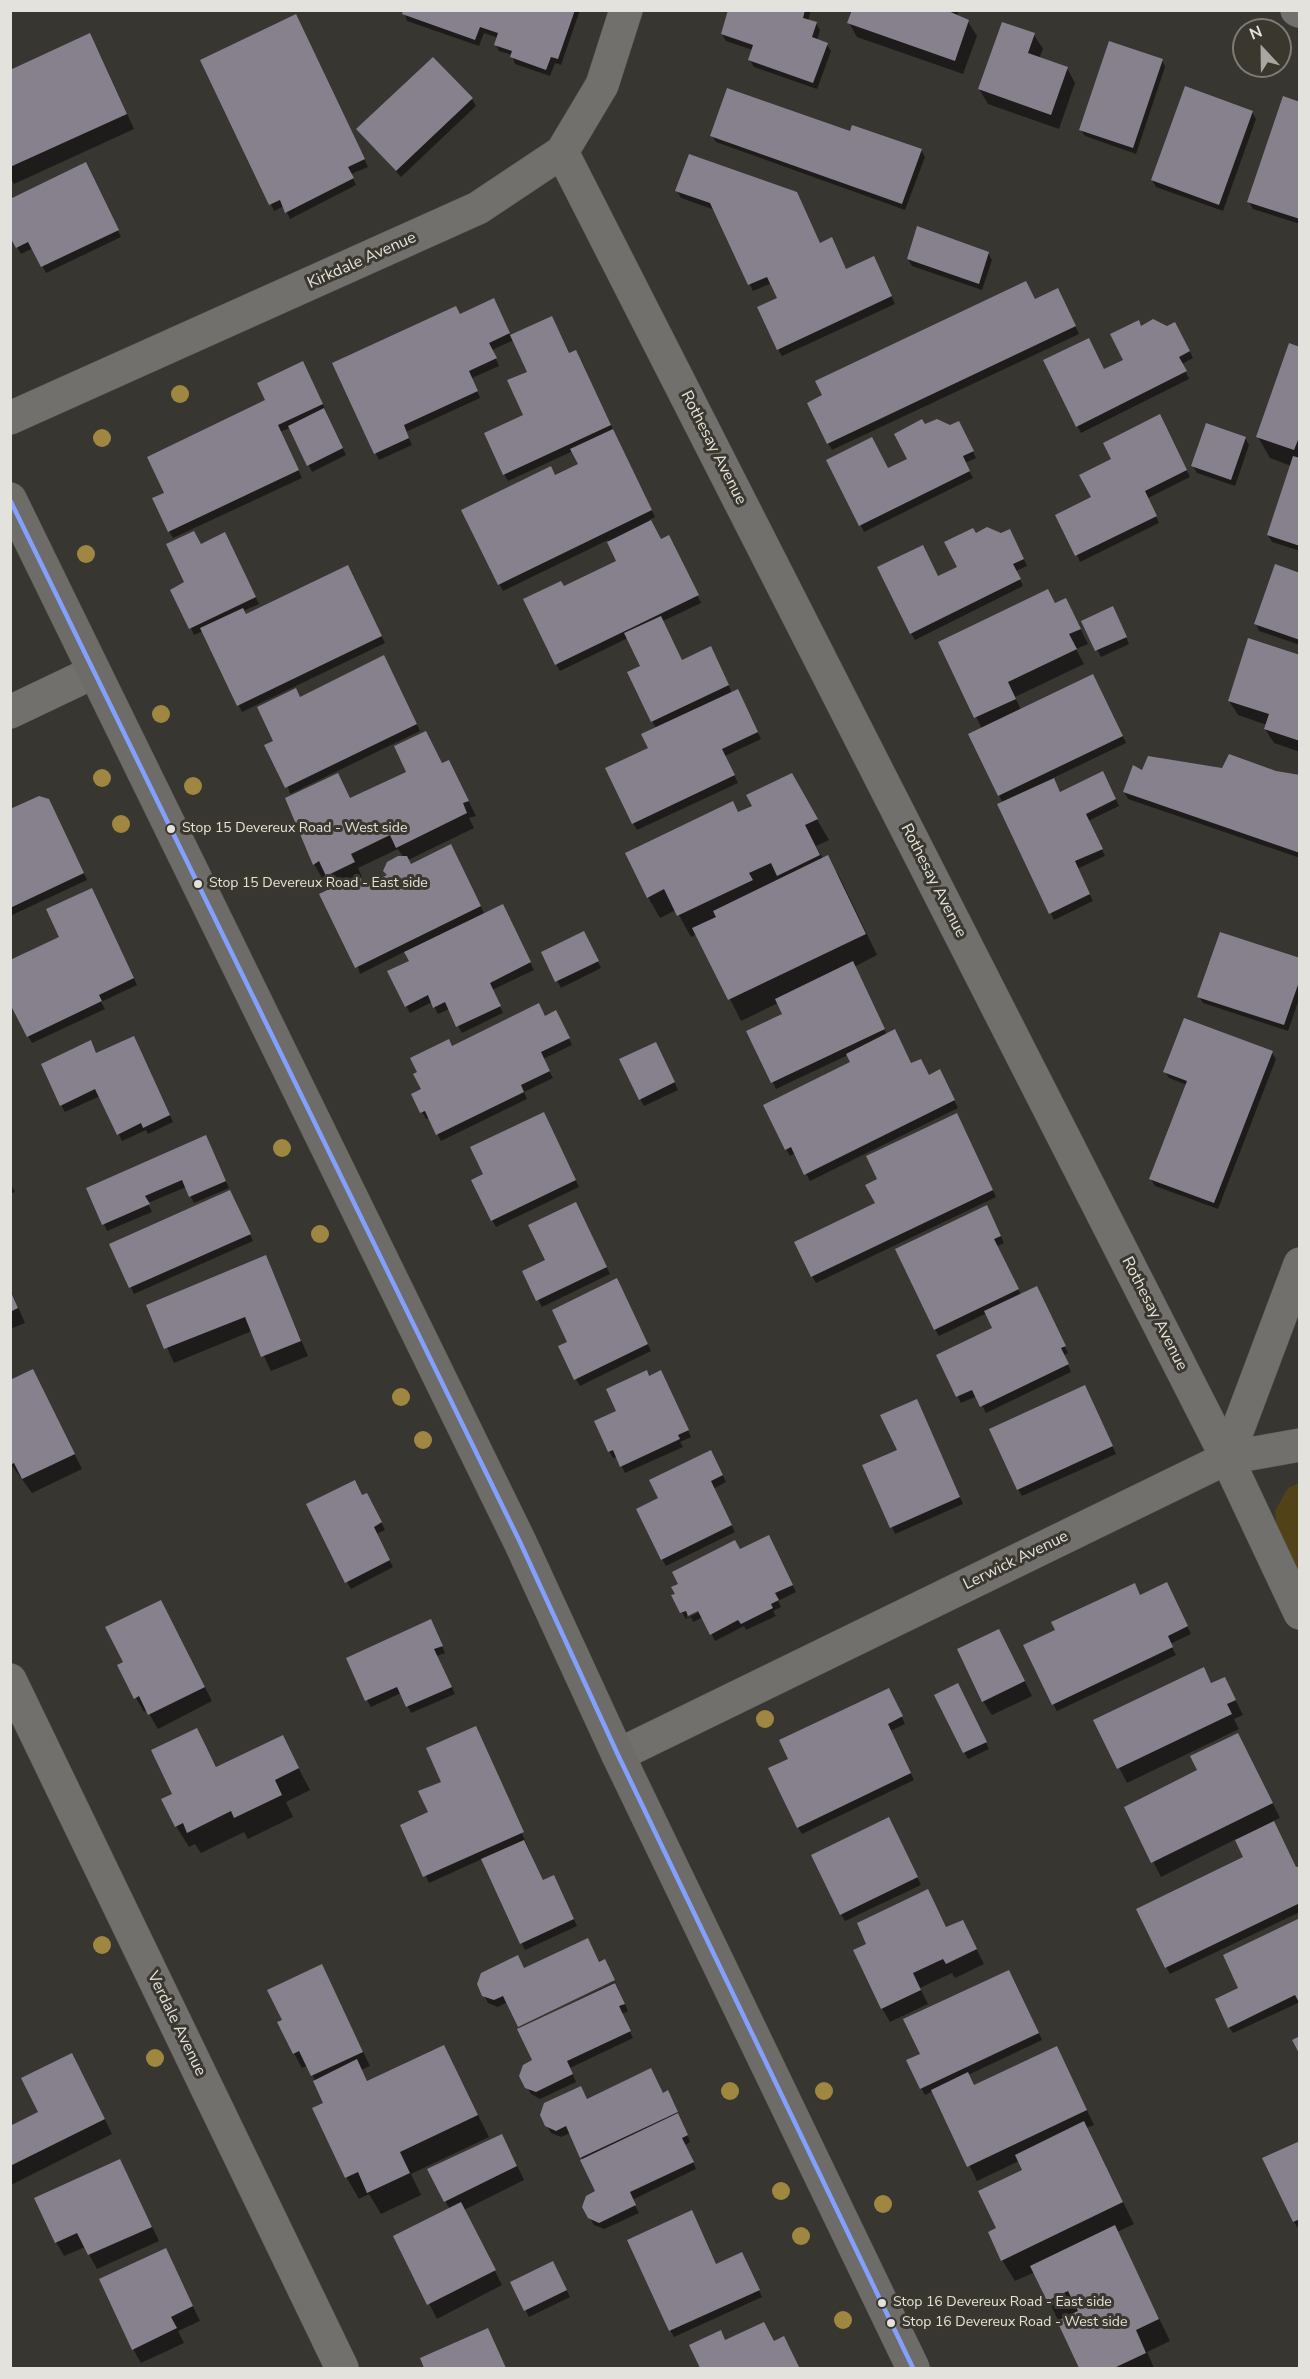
<!DOCTYPE html>
<style>
body{margin:0}
#map{position:relative;width:1310px;height:2379px;overflow:hidden;background:#373631;font-family:"Nunito Sans",sans-serif}
canvas{display:block}
.frame{position:absolute;inset:0;border:12px solid #e4e2dc;pointer-events:none}
.north{position:absolute;left:1232px;top:18px;width:60px;height:60px;box-sizing:border-box;background:#3a372e;border:2px solid #7e7b74;border-radius:50%;rotate:338deg;font-size:16px;font-weight:700;line-height:24px;text-align:center;color:#e4e2dc}
.north::after{content:'';display:block;margin:auto;width:21px;height:27px;background:#a7a6a0;clip-path:polygon(50% 0,100% 100%,50% 72%,0 100%)}
</style>
<div id="map">
<canvas width="1310" height="2379"></canvas>
<div class="frame"></div>
<div class="north">N</div>
</div>
<script>
const g = document.querySelector('canvas').getContext('2d');
g.lineJoin = 'round';
function fillPath(path, color) {
  g.fillStyle = color;
  g.fill(path, 'evenodd');
}
function toPath(rows) {
  const path = new Path2D();
  for (const r of rows) {
    path.moveTo(r[0], r[1]);
    for (let i = 2; i < r.length; i += 2) path.lineTo(r[i], r[i + 1]);
  }
  return path;
}
function stroke(path, color, width, dash) {
  g.strokeStyle = color;
  g.lineWidth = width;
  g.lineCap = dash ? 'butt' : 'round';
  g.setLineDash(dash || []);
  g.stroke(path);
}
function label(font, color, halo, rows, align = 'center') {
  g.font = font + ' "Nunito Sans",sans-serif';
  g.lineWidth = 6;
  g.setLineDash([]);
  g.textBaseline = 'middle';
  g.strokeStyle = halo;
  g.fillStyle = color;
  for (const [text, x, y, turn = 0] of rows) {
    g.save();
    g.translate(x, y);
    g.rotate((+turn || 0) * Math.PI / 180);
    g.textAlign = isNaN(turn) ? turn : align;
    if (halo) g.strokeText(text, 0, 0);
    g.fillText(text, 0, 0);
    g.restore();
  }
}
fillPath(toPath([
 [1299,1483,1299,1580,1277,1532,1275,1511,1288,1488]
]), '#524217');
fillPath(toPath([
 [404,10,580,10,561,65,555,63,550,76,515,64,512,55,499,51,496,45,498,38,484,33,479,46,407,21],
 [729,10,811,10,808,21,816,23,820,30,817,40,827,45,831,51,817,89,754,67,750,60,753,50,726,41,722,34],
 [853,10,959,10,956,18,968,22,977,36,963,74,857,37,849,23],
 [299,22,368,167,351,174,356,185,290,219,284,206,274,211,271,204],
 [1034,35,1043,49,1039,59,1067,68,1075,83,1059,129,988,104,979,89],
 [98,50,134,129,14,184,10,177,10,71],
 [1162,60,1165,67,1136,154,1085,136,1081,130],
 [472,99,476,106,401,177,358,130],
 [1300,103,1300,224,1253,209,1249,202],
 [1252,112,1256,119,1223,211,1156,187,1152,180],
 [851,133,921,150,925,157,905,210,716,142,712,136],
 [690,156,820,244,847,271,877,265,895,304,782,356,778,349,779,298,772,283,753,291,715,210,681,198,677,191],
 [89,171,121,237,46,273,33,248,21,254,17,247],
 [988,253,992,260,982,290,912,266,908,259],
 [1061,297,1079,334,832,450,828,443,1035,301],
 [495,304,512,340,515,339,579,358,655,517,649,520,660,541,672,544,701,603,663,621,682,661,714,654,732,693,741,698,761,739,725,756,738,783,637,830,633,823,656,728,652,721,642,667,628,638,560,671,556,664,563,588,618,561,608,540,503,591,499,584,555,476,580,464,573,451,508,481,504,474,486,434,525,416,529,372,514,340,492,350,499,366,472,378,480,398,406,432,412,445,379,460,334,364],
 [1141,327,1179,330,1193,358,1182,364,1189,379,1081,433,1077,426,1104,371,1125,360],
 [1300,349,1300,551,1272,542,1268,535,1291,466,1270,458,1258,437],
 [307,370,346,455,312,472,290,428,280,432,302,478,173,538,169,531,166,494],
 [1163,423,1190,477,1148,498,1159,523,1080,562,1077,555,1093,498,1113,459],
 [924,426,962,430,976,458,965,463,973,478,864,532,828,460,888,470,909,460],
 [1245,438,1249,445,1235,486,1197,473,1193,466],
 [975,535,1013,537,1027,566,1016,571,1023,586,915,640,911,633,959,568],
 [228,540,259,604,243,611,246,616,351,573,385,643,242,712,203,631,194,635,191,628,201,545],
 [1300,574,1300,645,1259,631,1256,624],
 [1055,604,1073,614,1088,644,1076,649,1084,664,1015,697,1021,710,1097,683,1126,743,1053,778,1061,793,1107,780,1119,806,1088,821,1105,856,1077,869,1093,901,1054,920,999,795,982,729,940,643],
 [1116,614,1129,644,1101,657,1083,622],
 [1300,657,1300,752,1274,743,1265,729,1267,725,1238,715,1229,701],
 [387,664,420,731,290,794,275,741,300,699],
 [426,733,443,765,449,762,476,816,469,818,474,828,408,860,411,866,454,853,485,915,506,913,534,970,492,990,503,1013,462,1033,449,1009,438,1014,432,1002,410,1013,406,1006,411,962,406,951,360,974,335,888,328,875,322,878,314,864,350,800,408,773],
 [398,849,403,857,385,871,388,876,364,888,359,878,362,877,358,868],
 [1223,770,1300,776,1300,858,1128,799,1124,792,1143,772],
 [791,775,829,840,816,846,823,859,827,857,840,878,877,955,854,967,887,1035,911,1065,929,1077,943,1078,958,1108,810,1181,795,1153,790,1156,786,1149,852,1063,848,1055,776,1089,748,1032,784,1014,778,1003,741,1021,697,934,691,937,676,910,660,918,648,897,739,814,754,807],
 [52,808,87,880,10,916,10,811],
 [95,896,137,985,101,1002,105,1009,32,1043,28,1036],
 [587,940,601,968,561,988,557,981],
 [1300,960,1300,996,1288,1031,1203,1003,1199,997],
 [545,1017,559,1019,572,1045,543,1059,553,1078,524,1092,527,1099,441,1141,429,1118,426,1119,422,1112,423,1090,452,1047],
 [137,1044,173,1122,148,1134,146,1130,122,1141,100,1096,65,1112,61,1105,96,1055],
 [659,1050,678,1090,644,1106,640,1099],
 [1272,1053,1276,1059,1218,1209,1155,1186,1151,1179,1187,1085,1169,1078,1165,1072],
 [547,1121,579,1187,496,1227,492,1220],
 [960,1121,996,1197,816,1283,812,1276,877,1204,879,1180],
 [207,1142,229,1188,194,1203,186,1187,148,1203,152,1212,107,1231,88,1189],
 [10,1183,15,1192,10,1194],
 [234,1198,253,1241,134,1294,111,1245],
 [579,1210,610,1274,542,1307,524,1272,547,1260],
 [990,1214,1004,1243,997,1246,1021,1295,1040,1295,1068,1353,1064,1355,1071,1372,986,1413,977,1396,961,1403,938,1356,994,1329,987,1313,939,1336,935,1329],
 [265,1257,308,1356,271,1371,252,1331,174,1363,148,1305],
 [620,1287,651,1351,580,1386,576,1379,570,1342],
 [10,1289,25,1323,10,1329],
 [33,1371,82,1469,32,1493,10,1463],
 [650,1377,665,1379,691,1437,680,1442,683,1447,625,1473,617,1457,613,1458,609,1451],
 [1089,1394,1116,1454,1022,1496,1018,1489],
 [920,1407,963,1504,895,1534,892,1527,899,1451],
 [715,1458,726,1482,713,1489,735,1532,666,1566,662,1559,660,1499],
 [362,1497,371,1501,385,1530,376,1534,393,1567,351,1589,347,1582],
 [772,1544,796,1592,778,1601,781,1607,773,1611,776,1616,746,1630,744,1626,715,1641,703,1617,693,1622,691,1617,686,1619,673,1596,740,1551],
 [705,1606,706,1609,687,1618,687,1615],
 [1170,1591,1191,1634,1170,1644,1176,1655,1057,1711,1053,1704,1057,1631,1140,1596],
 [169,1616,212,1701,158,1729,147,1710,144,1712,136,1698],
 [434,1628,445,1653,437,1656,455,1694,411,1713,401,1693,371,1707,367,1700],
 [1007,1645,1032,1696,992,1715,983,1701],
 [1212,1684,1232,1693,1243,1715,1234,1719,1239,1729,1127,1783,1095,1721],
 [961,1692,989,1749,968,1759,964,1752],
 [892,1696,905,1724,890,1731,914,1780,802,1834,798,1827,790,1759],
 [196,1730,217,1768,282,1737,310,1790,286,1802,293,1817,248,1839,244,1832,201,1853,195,1844,189,1847,176,1826,174,1795],
 [479,1734,543,1882,558,1884,577,1926,525,1950,482,1859,429,1883,402,1826,430,1813,443,1782],
 [1246,1749,1280,1818,1273,1821,1296,1869,1300,1867,1300,1912,1170,1974,1166,1967,1245,1858,1236,1839,1161,1877,1126,1808],
 [893,1826,921,1885,845,1921,841,1914],
 [928,1891,947,1929,963,1922,984,1964,955,1978,952,1973,920,1988,928,2004,890,2022,882,2008,868,1945],
 [1300,1920,1300,2002,1233,2033,1229,2027,1240,1988],
 [517,1957,507,2002,498,2007,488,2003,484,1995],
 [321,1966,370,2066,361,2070,368,2082,444,2047,489,2137,411,2174,421,2195,381,2214,369,2194,359,2199,347,2178,314,2109,325,2103,308,2065,302,2068,294,2053,284,2020],
 [1013,1978,1042,2040,968,2075,974,2087,1057,2048,1094,2125,1086,2128,1134,2224,1117,2232,1170,2341,1147,2352,1154,2368,1081,2368,1035,2272,1015,2281,1002,2260,998,2229,1024,2171,1019,2161,977,2181,933,2091,925,2095,921,2088,922,2054],
 [615,1982,628,2011,622,2014,633,2038,570,2068,576,2082,540,2099,531,2094,521,2076,534,2061,520,2028],
 [80,2069,112,2134,11,2185,10,2127,40,2113],
 [663,2094,672,2099,681,2119,690,2142,685,2145,696,2169,632,2200,639,2213,604,2229,594,2225,584,2207,597,2192,583,2160,570,2133,561,2137,551,2133,547,2126,587,2101],
 [1300,2143,1300,2227,1298,2228,1294,2222],
 [510,2151,524,2180,464,2210,502,2285,437,2319,395,2237,450,2209,445,2201],
 [120,2161,159,2241,97,2269,85,2247,64,2256,56,2242],
 [166,2250,200,2321,178,2331,184,2343,141,2363,133,2349],
 [746,2261,762,2297,674,2337,670,2330,716,2266],
 [556,2269,570,2297,529,2317,512,2283],
 [487,2330,506,2368,426,2368,422,2359],
 [774,2343,788,2344,799,2368,701,2368,691,2346]
]), '#0007');
fillPath(toPath([
 [403,10,575,10,558,59,551,57,546,70,510,57,512,51,494,45,498,33,480,27,475,40,402,14],
 [728,10,805,10,803,18,817,22,812,37,828,43,813,83,748,60,753,45,721,34],
 [852,10,946,10,969,20,955,61,847,23],
 [296,14,365,159,348,167,354,178,285,213,280,200,269,205,200,60],
 [1002,22,1035,33,1028,53,1068,67,1051,115,978,89],
 [90,33,127,114,10,167,10,70],
 [1109,41,1163,59,1133,148,1079,130],
 [433,57,473,98,396,171,356,129],
 [1185,86,1253,111,1219,205,1151,180],
 [727,88,850,131,852,125,922,149,902,204,710,136],
 [1283,96,1300,102,1300,219,1247,202],
 [689,154,797,192,820,243,832,237,846,269,874,256,892,296,777,350,757,307,777,298,767,277,748,285,710,203,675,191],
 [86,162,119,230,41,267,28,242,16,248,10,237,10,199],
 [917,226,989,252,979,284,907,259],
 [1026,281,1035,299,1058,288,1076,326,827,444,807,403,822,395,815,381],
 [494,298,510,333,489,343,497,358,469,371,478,391,404,425,409,438,374,454,332,363,456,306,460,314],
 [552,316,569,353,576,350,611,425,503,475,484,433,523,415,507,380,527,372,510,335],
 [1153,319,1167,326,1175,322,1190,351,1179,357,1187,371,1076,427,1043,360,1089,338,1104,369,1123,360,1110,334,1139,320,1141,326],
 [1289,343,1300,347,1300,435,1294,450,1256,437],
 [303,361,323,404,278,425,299,470,168,532,152,498,164,493,147,457,265,400,257,383],
 [324,408,343,448,307,466,288,426],
 [1160,414,1187,470,1145,491,1157,516,1075,556,1055,515,1091,497,1079,475,1111,459,1103,443],
 [922,419,925,424,937,419,950,425,959,421,974,451,963,456,970,471,859,526,826,460,872,437,888,468,907,459,894,434],
 [1206,423,1246,437,1231,480,1191,466],
 [613,429,652,510,498,585,461,510,551,466,555,475,578,464,570,449],
 [1293,456,1300,458,1300,546,1267,535],
 [651,520,661,539,669,535,699,595,555,665,523,599,561,581,564,586,616,561,607,542],
 [987,527,1001,533,1010,529,1024,559,1013,564,1021,579,910,634,877,567,923,545,938,576,957,567,944,542,973,528,976,533],
 [194,531,201,544,225,532,256,597,189,629,170,590,184,582,166,544],
 [1275,564,1300,573,1300,640,1254,624],
 [348,565,382,636,237,706,200,628,243,608,246,614],
 [1048,589,1055,603,1066,598,1081,629,1069,634,1077,649,1008,682,1016,699,974,718,938,642],
 [1113,606,1127,637,1095,651,1081,621],
 [661,616,682,660,711,646,729,685,651,722,627,672,640,666,624,633],
 [1248,638,1300,655,1300,741,1264,729,1269,714,1228,701],
 [384,655,417,724,285,788,264,745,273,741,257,707,296,688,300,697],
 [1093,674,1123,736,998,796,968,734],
 [738,689,758,732,722,749,735,775,632,824,605,768,648,748,641,734],
 [426,731,442,763,449,760,469,801,463,803,467,813,396,848,390,835,351,854,355,862,326,876,319,861,313,865,285,798,338,773,350,798,406,772,394,746],
 [1229,754,1276,771,1300,775,1300,853,1123,792,1133,765,1142,770,1148,756,1222,768],
 [1103,771,1116,799,1086,814,1103,849,1075,861,1090,894,1049,914,997,804,1054,778,1060,792],
 [792,773,818,819,805,825,820,855,777,876,771,863,749,873,753,880,677,916,664,889,647,898,625,853,733,801,738,812,752,806,746,795],
 [39,796,49,799,84,873,10,908,10,809],
 [451,844,481,906,355,968,319,894,359,875,364,886,387,875,383,871,387,862,398,856,407,856,411,864],
 [828,855,866,934,728,1000,692,928,716,917,713,911],
 [92,888,134,978,99,995,102,1001,27,1037,10,1004,10,960,59,937,46,909],
 [503,904,531,962,490,983,501,1006,456,1027,445,1002,433,1008,428,995,405,1007,387,971,409,961,404,952],
 [584,931,599,961,555,982,541,952],
 [1220,932,1300,958,1300,979,1284,1025,1197,997],
 [853,961,885,1029,771,1083,746,1031,782,1014,775,999],
 [539,1003,545,1016,556,1010,570,1038,541,1052,550,1071,521,1085,524,1092,436,1135,425,1111,420,1113,411,1094,421,1089,413,1074,417,1072,410,1058,449,1039,452,1046],
 [1184,1018,1273,1051,1214,1203,1149,1179,1187,1081,1163,1072],
 [895,1029,911,1063,921,1059,929,1075,940,1069,955,1100,804,1175,791,1147,785,1150,763,1105,850,1062,846,1054],
 [134,1036,170,1115,143,1128,141,1123,117,1135,95,1089,60,1106,41,1064,91,1040,96,1053],
 [656,1042,675,1082,639,1100,619,1059],
 [544,1112,576,1180,491,1221,471,1180,483,1174,470,1147],
 [957,1113,993,1190,811,1277,794,1242,875,1203,865,1185,877,1179,866,1156],
 [206,1135,226,1181,189,1197,182,1180,145,1196,150,1204,102,1225,86,1188],
 [230,1190,251,1234,129,1288,109,1244],
 [576,1202,607,1267,536,1301,522,1271,545,1260,528,1225],
 [987,1205,1001,1236,994,1239,1019,1289,934,1330,895,1249],
 [266,1255,301,1341,261,1357,245,1317,164,1349,146,1305],
 [617,1278,648,1344,574,1380,558,1346,567,1342,552,1310],
 [1037,1286,1066,1346,1061,1348,1069,1364,980,1407,972,1390,956,1397,936,1355,992,1328,984,1311],
 [10,1290,18,1308,10,1312],
 [33,1369,75,1454,22,1479,14,1463,10,1465,10,1380],
 [647,1370,649,1376,661,1370,689,1430,678,1435,680,1439,620,1467,613,1450,608,1452,594,1421,616,1411,606,1389],
 [1085,1385,1113,1446,1017,1490,989,1429],
 [917,1399,960,1497,890,1528,862,1465,897,1450,880,1415],
 [711,1450,723,1475,711,1481,732,1525,661,1560,636,1509,658,1498,649,1480],
 [355,1480,362,1495,367,1493,382,1522,374,1527,390,1560,345,1583,306,1504],
 [769,1535,793,1585,775,1593,779,1600,771,1604,773,1608,741,1624,738,1620,710,1635,698,1611,688,1616,686,1611,680,1613,671,1595,675,1594,671,1587,678,1584,672,1572,735,1540,740,1549],
 [1167,1582,1188,1626,1168,1636,1173,1647,1052,1705,1023,1645,1055,1630,1051,1622,1135,1583,1140,1595],
 [161,1600,205,1687,148,1715,139,1696,134,1699,117,1665,123,1662,105,1627],
 [431,1619,443,1646,434,1649,452,1687,406,1707,397,1687,365,1701,346,1658],
 [999,1629,1025,1681,982,1702,957,1649],
 [1204,1667,1211,1683,1225,1677,1236,1700,1227,1704,1232,1714,1117,1769,1093,1720],
 [958,1683,987,1742,963,1753,934,1695],
 [889,1688,903,1716,888,1724,911,1773,797,1828,768,1768,788,1759,779,1740],
 [476,1726,524,1832,423,1877,400,1825,428,1812,418,1791,441,1782,426,1748],
 [197,1728,216,1767,283,1735,299,1768,275,1780,282,1795,234,1818,231,1811,187,1833,183,1823,175,1827,161,1799,172,1794,151,1750],
 [1238,1733,1273,1803,1151,1863,1124,1807,1197,1770,1190,1756],
 [889,1817,918,1877,840,1915,811,1855],
 [1274,1821,1296,1867,1300,1866,1300,1903,1165,1968,1136,1909,1243,1857,1235,1840],
 [524,1840,543,1880,554,1875,574,1919,520,1944,481,1859],
 [928,1889,946,1927,963,1920,977,1949,946,1964,943,1959,913,1973,921,1990,881,2009,853,1950,866,1944,857,1923],
 [1300,1918,1300,2004,1295,1995,1228,2028,1215,1999,1238,1988,1223,1955],
 [588,1938,599,1962,605,1959,615,1980,518,2027,503,1996,494,2000,482,1996,477,1984,481,1973,518,1955,524,1968],
 [322,1964,363,2052,311,2076,299,2051,293,2054,277,2022,282,2020,267,1990],
 [1009,1970,1039,2033,920,2089,906,2060,920,2054,903,2019],
 [615,1983,625,2004,619,2006,631,2031,567,2061,573,2074,536,2092,525,2088,519,2076,523,2065,532,2060,517,2029],
 [1300,2036,1300,2055,1292,2040],
 [444,2045,478,2115,400,2152,410,2173,367,2193,358,2172,345,2178,312,2108,323,2103,313,2081,357,2059,367,2081],
 [1057,2046,1087,2110,967,2167,931,2090,968,2072,974,2085],
 [72,2053,105,2119,10,2166,10,2126,38,2112,21,2078],
 [651,2068,663,2093,668,2090,678,2112,580,2158,566,2126,556,2131,545,2126,540,2115,544,2103,581,2086,587,2099],
 [678,2113,688,2135,682,2138,694,2162,630,2192,636,2205,599,2223,588,2218,582,2207,586,2196,595,2191,580,2160],
 [1084,2121,1123,2202,1001,2261,988,2232,996,2228,978,2191,1022,2170,1015,2155],
 [502,2134,517,2166,444,2202,427,2169],
 [1300,2141,1300,2219,1293,2222,1262,2158],
 [120,2159,152,2227,88,2255,77,2233,55,2243,34,2198],
 [461,2202,496,2270,427,2305,393,2236],
 [692,2210,716,2264,742,2252,760,2290,669,2331,627,2240],
 [1115,2225,1159,2319,1136,2330,1146,2353,1114,2368,1079,2368,1057,2321,1078,2311,1068,2291,1047,2301,1030,2266],
 [166,2248,193,2306,171,2317,177,2328,132,2350,99,2279],
 [553,2261,567,2290,524,2311,510,2282],
 [764,2322,774,2341,784,2336,799,2367,700,2368,689,2345,721,2330,725,2340],
 [488,2328,506,2368,424,2368,420,2358]
]), '#87818e');
const street = toPath([
 [1297,10,1300,11],
 [562,152,1227,1458,1300,1613],
 [10,418,478,208,562,152,602,85,626,10],
 [10,712,94,672],
 [1227,1458,1300,1264],
 [10,1680,342,2368],
 [618,1755,1227,1458,1300,1445]
]);
const secondary = toPath([
 [10,499,520,1542,618,1755,913,2368]
]);
stroke(street, '#565550', 34);
stroke(secondary, '#565550', 34);
stroke(street, '#71706c', 33);
stroke(secondary, '#6e6c69', 33);
stroke(toPath([
 [10,500,520,1542,618,1755,913,2368]
]), '#83a1fc', 4.5);
g.fillStyle = '#9f8741';
for (const [x, y] of [
 [180,394],
 [102,438],
 [86,554],
 [161,714],
 [102,778],
 [193,786],
 [121,824],
 [282,1148],
 [320,1234],
 [401,1397],
 [423,1440],
 [765,1719],
 [102,1945],
 [155,2058],
 [730,2091],
 [824,2091],
 [781,2191],
 [883,2204],
 [801,2236],
 [843,2320]
]) {
  g.beginPath();
  g.arc(x, y, 9, 0, 2 * Math.PI);
  g.fill();
}
for (const [x, y, r, color] of [
 [171,829,5,"#e4e2dc"],
 [198,884,5,"#e4e2dc"],
 [882,2303,5,"#e4e2dc"],
 [891,2323,5,"#e4e2dc"]
]) {
  const dot = new Path2D();
  dot.arc(x, y, r, 0, 2 * Math.PI);
  g.fillStyle = color;
  g.fill(dot);
  stroke(dot, '#3a372e', 2);
}
label('14px', '#e4e2dc', '#3a372e', [
 ["Stop 15 Devereux Road - West side",182,829],
 ["Stop 15 Devereux Road - East side",209,884],
 ["Stop 16 Devereux Road - East side",893,2303],
 ["Stop 16 Devereux Road - West side",902,2323]
], 'left');
label('16px', '#e4e2dc', '#3a372e', [
 ["Kirkdale Avenue",362,261,-24],
 ["Rothesay Avenue",713,448,63],
 ["Rothesay Avenue",933,881,63],
 ["Rothesay Avenue",1154,1314,63],
 ["Lerwick Avenue",1016,1561,-26],
 ["Verdale Avenue",176,2024,64]
]);
</script>
